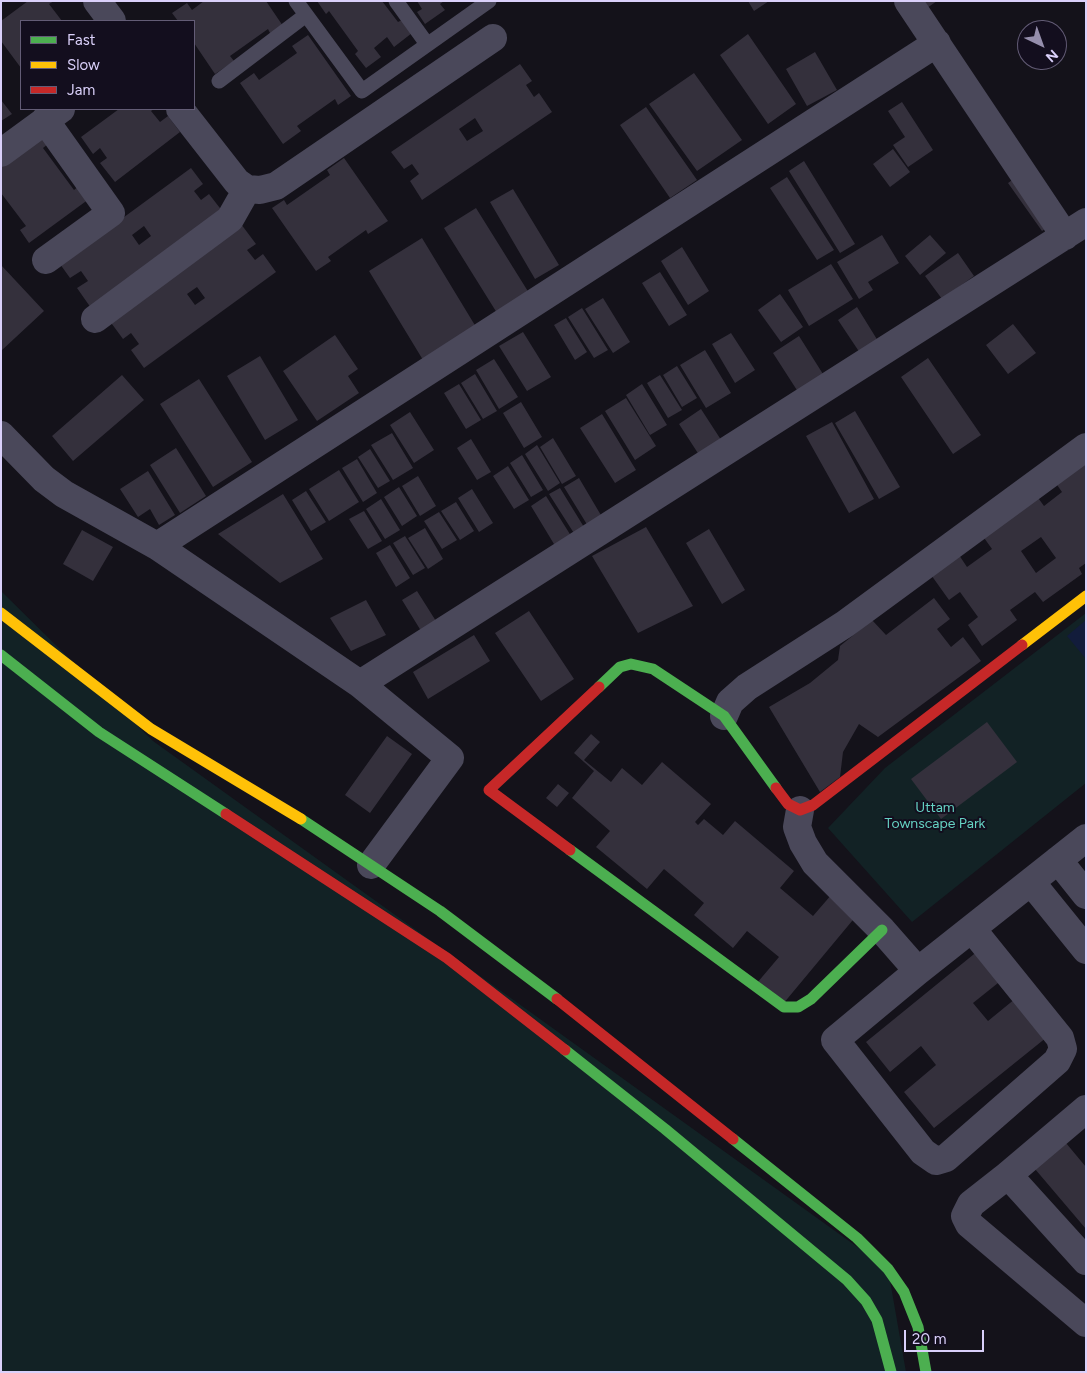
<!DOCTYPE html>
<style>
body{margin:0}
#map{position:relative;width:1087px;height:1373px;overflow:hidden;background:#14121a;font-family:Figtree,sans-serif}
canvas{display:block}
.frame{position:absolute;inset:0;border:2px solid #dad0fa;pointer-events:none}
.legend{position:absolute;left:20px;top:20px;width:175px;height:90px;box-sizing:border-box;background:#130e1e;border:1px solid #635c76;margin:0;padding:6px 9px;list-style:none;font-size:15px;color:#dad0fa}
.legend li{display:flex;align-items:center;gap:10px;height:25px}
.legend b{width:25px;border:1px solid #635c76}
.north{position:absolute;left:1017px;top:20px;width:50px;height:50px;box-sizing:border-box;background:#130e1e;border:1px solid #635c76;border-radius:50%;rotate:138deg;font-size:14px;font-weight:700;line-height:20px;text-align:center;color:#dad0fa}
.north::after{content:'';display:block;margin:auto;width:18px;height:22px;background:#958eac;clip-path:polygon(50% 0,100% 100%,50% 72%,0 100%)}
.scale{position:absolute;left:904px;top:1330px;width:80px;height:22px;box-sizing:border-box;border:2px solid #dad0fa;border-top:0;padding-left:6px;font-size:15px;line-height:18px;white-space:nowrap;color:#dad0fa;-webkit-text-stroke:4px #130e1e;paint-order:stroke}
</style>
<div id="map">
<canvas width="1087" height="1373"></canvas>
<div class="frame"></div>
<ul class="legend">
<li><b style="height:6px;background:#4caf50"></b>Fast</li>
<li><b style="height:6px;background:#ffc107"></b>Slow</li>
<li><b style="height:6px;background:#c62828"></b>Jam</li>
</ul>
<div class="north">N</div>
<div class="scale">20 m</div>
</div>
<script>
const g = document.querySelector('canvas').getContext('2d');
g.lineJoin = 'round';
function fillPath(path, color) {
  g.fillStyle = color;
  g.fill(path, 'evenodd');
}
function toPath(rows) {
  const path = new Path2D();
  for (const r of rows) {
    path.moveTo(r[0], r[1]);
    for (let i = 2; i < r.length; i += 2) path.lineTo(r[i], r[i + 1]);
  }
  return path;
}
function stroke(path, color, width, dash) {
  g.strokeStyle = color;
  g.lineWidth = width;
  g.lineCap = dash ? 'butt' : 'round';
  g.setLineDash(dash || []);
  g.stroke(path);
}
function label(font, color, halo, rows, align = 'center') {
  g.font = font + ' Figtree,sans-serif';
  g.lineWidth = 4;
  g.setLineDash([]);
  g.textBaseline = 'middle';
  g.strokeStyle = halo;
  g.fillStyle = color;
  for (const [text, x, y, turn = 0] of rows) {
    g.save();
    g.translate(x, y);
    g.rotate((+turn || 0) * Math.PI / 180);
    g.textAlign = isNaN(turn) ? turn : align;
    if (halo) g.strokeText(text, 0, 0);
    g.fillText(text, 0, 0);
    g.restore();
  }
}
fillPath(toPath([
 [1,591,153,741,888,1269,906,1372,1,1372],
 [1086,613,1086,783,912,922,828,828,885,768]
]), '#122225');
fillPath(toPath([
 [1086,620,1086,659,1067,636]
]), '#121c3b');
fillPath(toPath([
 [28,1,54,1,49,4,62,21,21,21,21,68,1,41,1,21],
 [204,1,266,1,283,26,271,35,268,29,230,56,234,61,215,74,194,43,194,21,178,21,172,13,187,3,192,10],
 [317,1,382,1,398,22,402,20,412,33,394,47,387,37,374,48,381,57,366,68,355,54,358,51,329,11,326,14],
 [417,1,444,1,440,4,445,10,425,24,417,12,422,9],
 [748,1,769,1,754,11],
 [923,1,937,1,927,8],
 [748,34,796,104,768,124,720,55],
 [308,35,351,96,338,105,335,99,297,126,301,131,283,144,240,83,254,73,259,80,297,53,292,46],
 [815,52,837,90,807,106,786,69],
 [520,64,532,81,526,85,534,97,539,93,552,112,422,200,410,181,419,174,412,164,404,169,391,152],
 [475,118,483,131,467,141,459,129],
 [694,73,742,140,697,171,649,104],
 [1,100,12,114,1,121],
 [902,102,933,150,908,167,893,145,905,137,888,111],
 [646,107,697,180,670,198,620,125],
 [119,109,154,109,151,111,160,122,168,116,180,132,115,182,100,163,107,158,100,148,93,154,81,137],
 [39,132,48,144,43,148,74,190,79,186,89,199,29,243,20,230,26,226,1,193,1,160],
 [893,149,910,172,890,187,873,164],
 [344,158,388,221,368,234,366,230,328,257,331,261,316,271,272,208,284,200,287,205,330,175,327,170],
 [804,161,855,244,840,253,789,171],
 [191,168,203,184,194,191,201,200,209,194,223,212,91,308,77,288,88,281,81,271,70,278,60,264],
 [144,226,151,236,139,245,132,235],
 [1022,173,1055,222,1042,231,1008,183],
 [787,177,834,250,817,260,770,188],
 [513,189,559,265,535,279,490,202],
 [476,208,529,293,497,313,444,228],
 [241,224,256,244,247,250,255,260,263,254,276,272,144,368,131,350,139,344,131,333,123,339,109,320],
 [197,287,205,298,195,305,187,294],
 [882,235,899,263,868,282,873,290,859,299,837,262],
 [930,235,946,253,920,275,905,256],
 [422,238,476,327,423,360,369,271],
 [682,247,709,291,688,305,661,261],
 [958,253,974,276,942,299,925,276],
 [831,264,853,299,809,326,788,290],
 [1,265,44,311,1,351],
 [660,272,687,315,669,326,642,283],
 [780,294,803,327,781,342,758,310],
 [603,298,630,342,613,353,585,309],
 [857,307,878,341,860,353,838,320],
 [582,308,608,350,594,358,568,317],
 [566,318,587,352,575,360,554,325],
 [1013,324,1036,353,1008,374,986,345],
 [523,332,551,377,527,391,499,346],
 [731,333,755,370,735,383,712,344],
 [335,335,358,369,348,376,359,393,317,421,283,371],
 [799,336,828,382,802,398,773,353],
 [705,350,731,393,706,408,680,365],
 [260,356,298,420,265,440,227,376],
 [928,358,981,435,953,454,901,377],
 [494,359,518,397,499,409,476,370],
 [677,366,697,398,682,407,663,375],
 [475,374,497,411,483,419,461,383],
 [122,375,144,400,73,461,52,436],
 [660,375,682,410,668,418,647,383],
 [199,379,252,462,213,487,160,404],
 [459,384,481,420,466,429,444,393],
 [642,384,667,425,650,435,626,395],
 [626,398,656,446,635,460,605,411],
 [521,402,542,437,524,448,503,413],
 [701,409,725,446,703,461,679,424],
 [855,411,900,487,879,499,835,423],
 [410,412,434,450,414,463,390,425],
 [602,414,636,470,615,483,580,428],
 [832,422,874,499,849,513,806,436],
 [392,433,413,468,393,480,371,445],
 [553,438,576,476,562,484,540,447],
 [471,439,491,472,477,480,457,448],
 [537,445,560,483,548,491,525,454],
 [176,448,206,496,180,513,150,465],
 [370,449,390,481,378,488,358,457],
 [522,455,543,490,531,497,510,463],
 [357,459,377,493,363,502,342,468],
 [1086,460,1086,563,1079,568,1082,574,1043,602,1035,592,1010,610,1017,620,982,646,968,625,978,617,960,592,949,600,929,572,957,552,967,567,992,549,982,535,1036,495,1044,506,1062,492,1055,482],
 [1041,537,1056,558,1036,573,1021,551],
 [508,466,529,500,514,509,493,476],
 [339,470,359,502,329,521,309,489],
 [148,471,175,515,159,525,150,509,138,517,120,489],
 [418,476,436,506,420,516,402,486],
 [579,478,605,522,591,531,564,487],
 [399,487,417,516,402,526,384,497],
 [560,488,587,532,577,538,549,494],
 [472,489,493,523,479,532,458,498],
 [306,491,326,522,311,531,292,500],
 [283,494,323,559,280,583,218,534],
 [546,496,573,539,557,549,531,506],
 [381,499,400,530,385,539,366,509],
 [456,502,474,531,460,540,441,511],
 [364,511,382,541,368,549,349,519],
 [439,512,457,540,442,549,424,521],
 [646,527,693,606,638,633,592,556],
 [425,528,443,559,428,569,408,538],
 [709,529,745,590,722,604,686,543],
 [82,530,113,547,93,581,63,564],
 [405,536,425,568,413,575,393,543],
 [390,545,410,578,396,587,376,553],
 [417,591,441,629,426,639,402,600],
 [934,598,950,619,937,629,951,647,963,637,981,661,878,737,859,724,843,752,840,777,820,792,769,707,810,683,838,660,840,646,872,620,886,635],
 [366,600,386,635,351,651,330,618],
 [529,611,574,679,541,701,495,633],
 [474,635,490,661,428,699,413,672],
 [987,722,1017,762,941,819,911,779],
 [591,734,600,742,584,760,611,782,622,768,642,785,662,762,711,804,695,822,698,825,704,819,723,835,735,821,794,871,780,888,813,916,832,894,857,915,783,1004,757,983,779,957,747,931,733,948,694,915,704,903,664,869,647,889,596,847,610,831,572,798,594,771,574,753],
 [387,736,412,754,370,813,345,795],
 [558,784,569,793,557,807,546,798],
 [979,950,1003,979,973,1003,988,1021,1021,994,1052,1033,934,1128,904,1092,936,1065,921,1046,890,1072,866,1042],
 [1066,1143,1086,1167,1086,1229,1035,1169]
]), '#34303c');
stroke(toPath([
 [296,1,362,91,489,1],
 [396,1,427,44],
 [219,81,306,15]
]), '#4a485a', 15);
stroke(toPath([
 [97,1,112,21],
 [908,1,1065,236],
 [180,109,237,182,247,189,260,190,276,186,493,38],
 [45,120,111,213,46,260],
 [1,153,61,109],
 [95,319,230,219,247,189],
 [1,435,44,479,64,494,157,546,360,684,450,758,371,865],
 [157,546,937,43],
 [360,684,1086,222],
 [724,716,730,702,747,687,845,624,1086,447],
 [800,810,797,827,803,843,815,863,882,930,918,971],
 [1058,860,1086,895],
 [1031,882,1086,950],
 [972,929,1060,1038,1063,1049,1057,1061,946,1158,936,1161,923,1152,835,1040,918,971,1086,838],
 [1086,1109,1008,1175,1086,1261],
 [1008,1175,971,1204,965,1216,969,1224,1086,1323]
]), '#4a485a', 28);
stroke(toPath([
 [1,655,99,732,226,814],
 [599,687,620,667,631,664,653,669,724,716,776,788],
 [301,819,440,911,557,999],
 [570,850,784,1007,798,1007,811,999,882,930],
 [565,1050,665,1129,847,1280,866,1301,877,1320,891,1372],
 [733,1139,857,1238,888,1269,904,1292,918,1327,926,1372]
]), '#4caf50', 11);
stroke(toPath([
 [1,613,151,729,301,819],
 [1022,645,1086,596]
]), '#ffc107', 11);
stroke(toPath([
 [776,788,788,804,800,810,813,805,1022,645],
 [226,814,447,958,565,1050],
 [570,850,489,790,599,687],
 [557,999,733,1139]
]), '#c62828', 11);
label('14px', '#65d1c3', '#130e1e', [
 ["Uttam",935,808],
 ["Townscape Park",935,824]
]);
</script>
